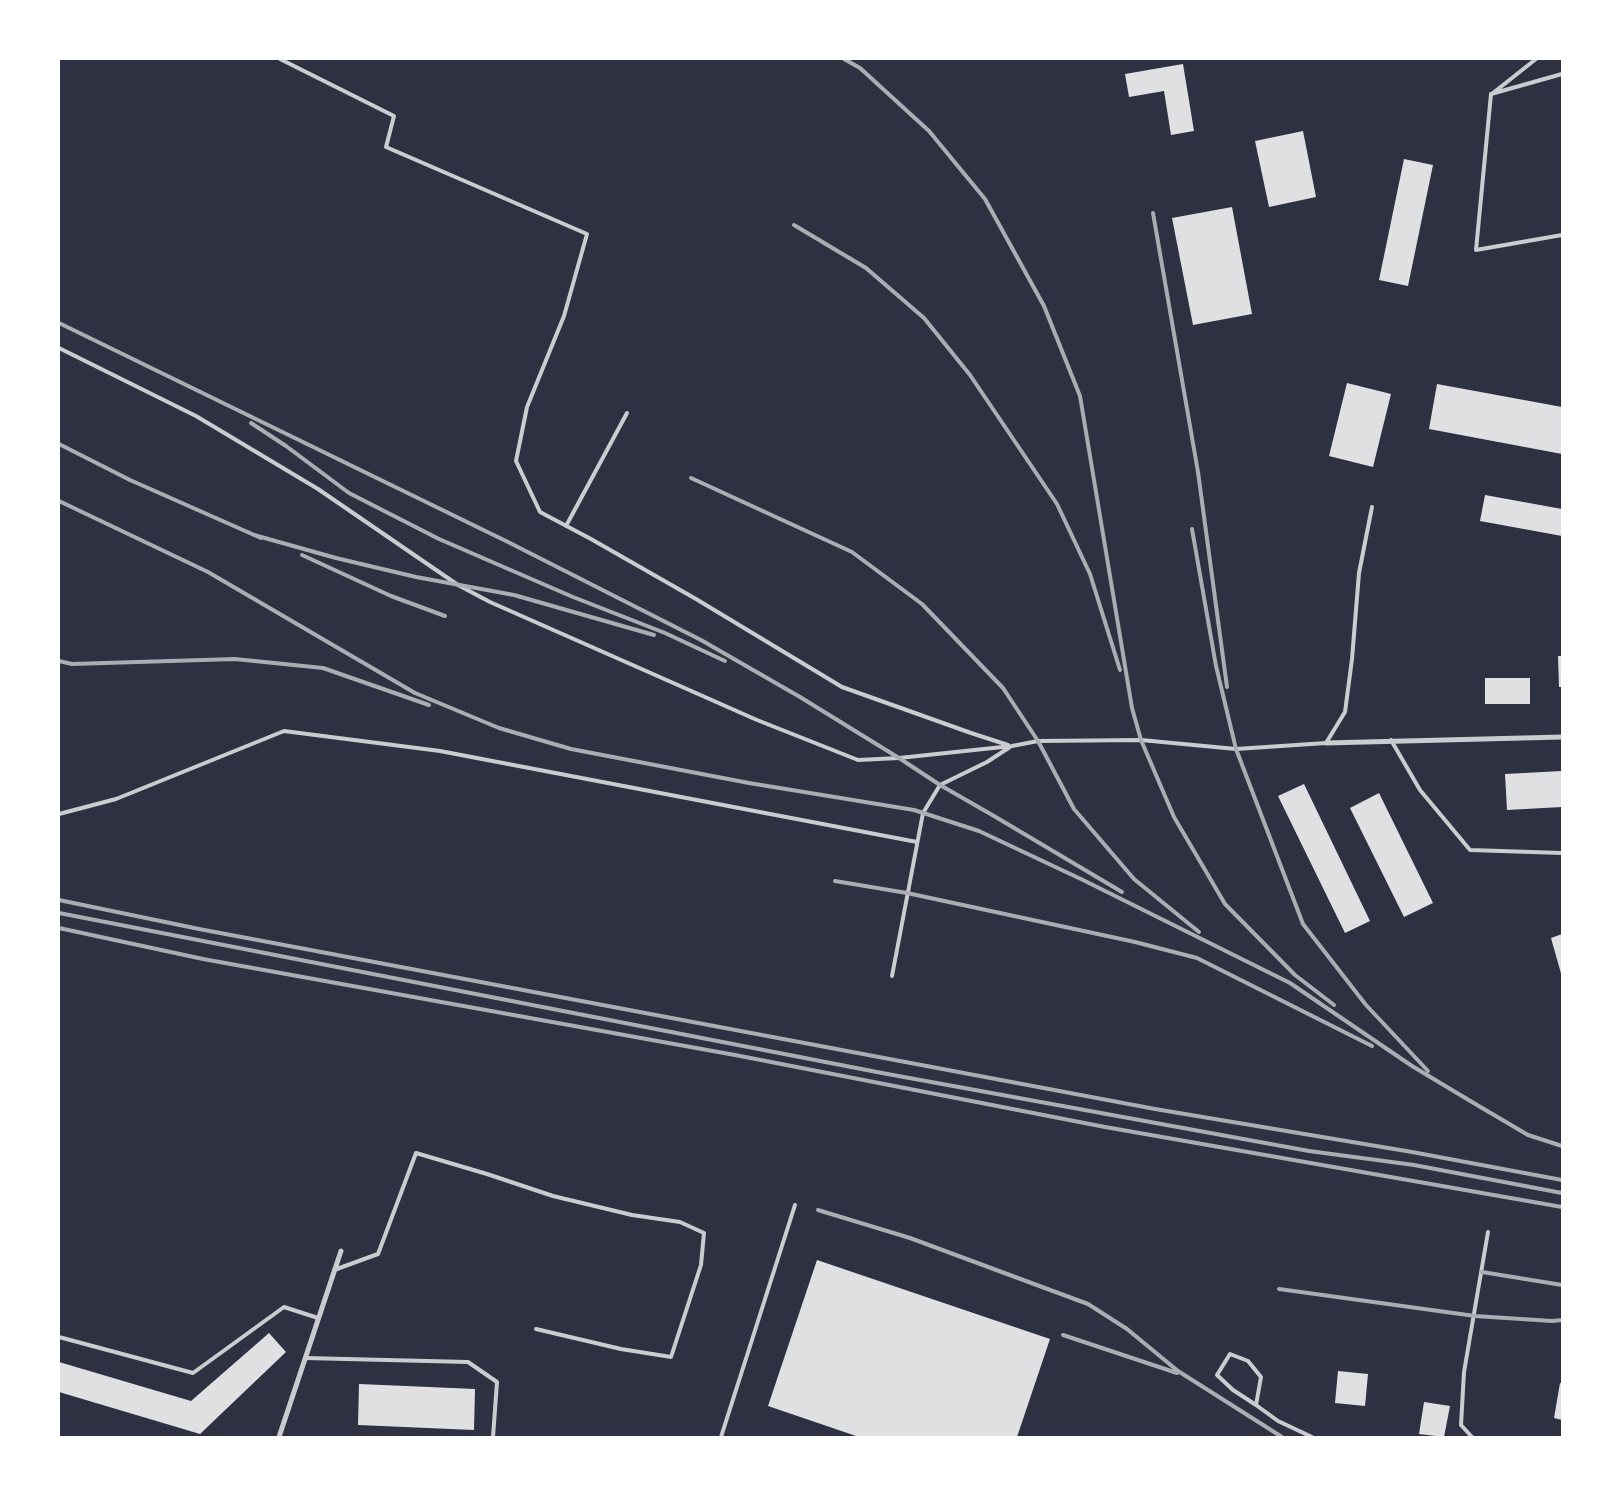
<!DOCTYPE html>
<style>
body{margin:0}
#map{position:relative;width:1621px;height:1496px;overflow:hidden;background:#2d3142;font-family:"Exo 2",sans-serif}
canvas{display:block}
.frame{position:absolute;inset:0;border:60px solid #fff;pointer-events:none}
</style>
<div id="map">
<canvas width="1621" height="1496"></canvas>
<div class="frame"></div>
</div>
<script>
const g = document.querySelector('canvas').getContext('2d');
g.lineJoin = 'round';
function fillPath(path, color) {
  g.fillStyle = color;
  g.fill(path, 'evenodd');
}
function toPath(rows) {
  const path = new Path2D();
  for (const r of rows) {
    path.moveTo(r[0], r[1]);
    for (let i = 2; i < r.length; i += 2) path.lineTo(r[i], r[i + 1]);
  }
  return path;
}
function stroke(path, color, width, dash) {
  g.strokeStyle = color;
  g.lineWidth = width;
  g.lineCap = dash ? 'butt' : 'round';
  g.setLineDash(dash || []);
  g.stroke(path);
}
fillPath(toPath([
 [1183,64,1194,131,1171,135,1164,91,1129,97,1125,74],
 [1303,131,1316,197,1269,207,1255,141],
 [1404,159,1433,165,1408,286,1379,280],
 [1232,207,1252,314,1193,325,1172,218],
 [1347,383,1391,394,1373,467,1329,456],
 [1437,384,1562,407,1562,454,1429,429],
 [1485,495,1562,509,1562,536,1480,521],
 [1558,656,1562,656,1562,687,1559,687],
 [1485,678,1530,678,1530,704,1485,704],
 [1562,771,1562,807,1507,810,1505,774],
 [1304,784,1370,921,1345,933,1278,796],
 [1379,793,1433,903,1404,917,1350,808],
 [1562,934,1562,977,1551,938],
 [817,1260,1050,1339,1017,1437,859,1437,768,1406],
 [269,1333,286,1352,200,1434,59,1392,59,1362,191,1401],
 [1338,1371,1368,1374,1365,1406,1335,1403],
 [1560,1383,1562,1383,1562,1420,1554,1418],
 [359,1384,475,1389,474,1430,358,1425],
 [1424,1402,1450,1406,1444,1437,1419,1434]
]), '#e0e0e3');
stroke(toPath([
 [280,59,394,116,386,147,587,234,564,316,527,407,516,461,540,512,591,539,696,599,842,687,971,733,1008,745],
 [1562,74,1491,94,1476,250,1562,235],
 [1493,93,1536,59],
 [59,348,196,416,318,489,458,585,490,602,757,720,858,760,899,758,1012,746,1038,741,1141,740,1236,749,1326,743,1345,712,1352,659,1359,573,1372,507],
 [566,526,627,413],
 [1391,740,1420,790,1470,850,1562,853],
 [59,814,116,799,284,731,440,751,917,842],
 [892,976,923,813,940,785,987,762,1010,747],
 [334,1270,378,1254,416,1153,487,1174,553,1196,632,1215,680,1222,704,1233,701,1265,671,1357,621,1349,536,1329],
 [59,1337,193,1373,284,1307,318,1318],
 [305,1358,468,1362,497,1382,493,1437],
 [1256,1405,1261,1377,1248,1361,1230,1354,1217,1375,1233,1390,1256,1405,1278,1421,1312,1437],
 [721,1437,795,1205],
 [1472,1437,1461,1425,1464,1372,1488,1232]
]), '#caccd0', 4);
stroke(toPath([
 [1326,743,1562,737],
 [279,1437,341,1251]
]), '#caccd0', 5);
stroke(toPath([
 [844,59,860,68,929,131,985,199,1044,306,1080,396,1132,708,1141,740,1174,817,1225,904,1295,975,1334,1005],
 [1153,213,1198,472,1227,687],
 [794,225,866,268,924,318,970,375,1057,504,1090,574,1120,670],
 [59,323,508,542,701,640,800,697,899,758,940,785,994,816,1122,892],
 [251,423,286,446,349,493,439,539,573,597,665,633,725,661],
 [59,444,130,480,261,538],
 [691,478,852,552,922,604,1003,688,1038,741,1074,809,1134,879,1199,932],
 [59,501,208,572,415,693,499,728,571,749,749,783,914,810,979,831,1083,880,1290,983,1412,1066,1472,1102,1528,1135,1562,1146],
 [1192,529,1216,666,1236,749,1303,924,1366,1005,1428,1071],
 [254,535,336,558,416,577,514,595,654,635],
 [302,555,391,596,445,616],
 [59,661,72,664,235,659,323,668,429,705],
 [835,881,907,893,1135,942,1197,958,1372,1046],
 [59,900,199,929,1155,1109,1412,1152,1562,1180],
 [59,913,882,1073,1309,1151,1414,1165,1562,1193],
 [59,928,203,959,735,1055,1105,1127,1562,1207],
 [818,1210,910,1238,1088,1304,1127,1329,1178,1371,1282,1437],
 [1482,1272,1562,1285],
 [1279,1289,1475,1316,1552,1321,1562,1320],
 [1063,1335,1177,1373]
]), '#abadb3', 4);
</script>
